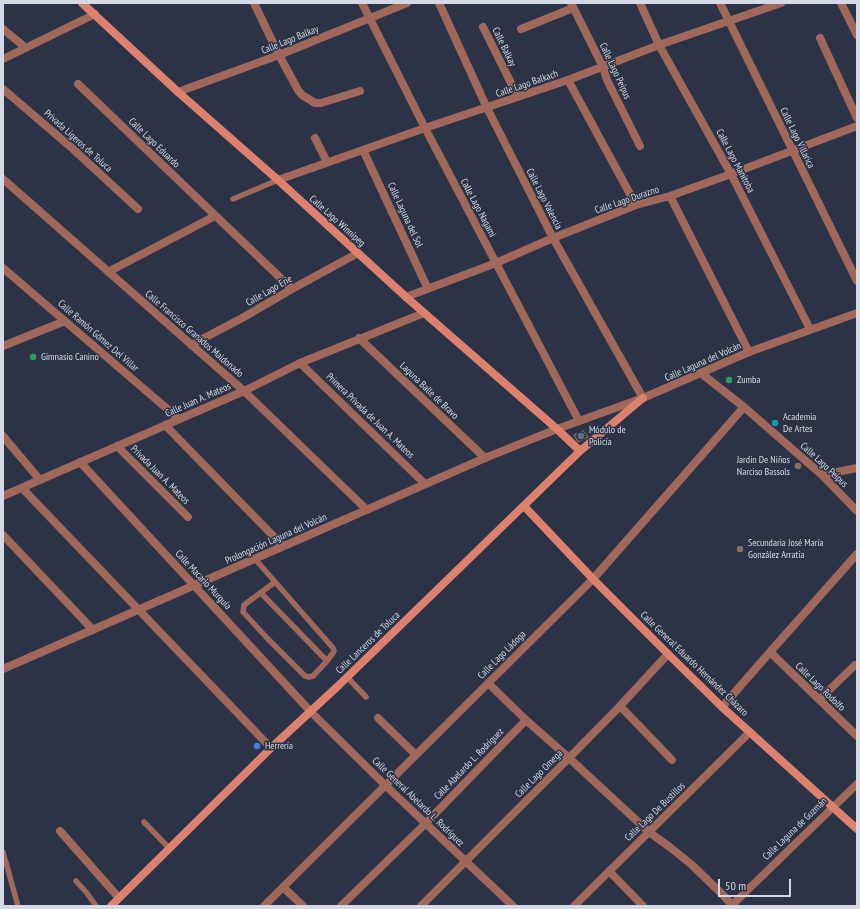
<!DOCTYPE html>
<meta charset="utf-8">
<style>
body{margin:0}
#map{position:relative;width:860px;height:909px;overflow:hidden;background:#2c3346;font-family:"PT Sans Narrow",sans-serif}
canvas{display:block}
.frame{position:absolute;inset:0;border:4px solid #d4d9e5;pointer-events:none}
.scale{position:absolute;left:718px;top:879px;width:73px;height:18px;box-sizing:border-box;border:2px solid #d4d9e5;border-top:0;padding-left:5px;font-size:12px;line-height:14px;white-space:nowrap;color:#d4d9e5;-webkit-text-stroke:3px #2c3346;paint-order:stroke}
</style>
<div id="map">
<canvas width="860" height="909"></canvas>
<div class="frame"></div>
<div class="scale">50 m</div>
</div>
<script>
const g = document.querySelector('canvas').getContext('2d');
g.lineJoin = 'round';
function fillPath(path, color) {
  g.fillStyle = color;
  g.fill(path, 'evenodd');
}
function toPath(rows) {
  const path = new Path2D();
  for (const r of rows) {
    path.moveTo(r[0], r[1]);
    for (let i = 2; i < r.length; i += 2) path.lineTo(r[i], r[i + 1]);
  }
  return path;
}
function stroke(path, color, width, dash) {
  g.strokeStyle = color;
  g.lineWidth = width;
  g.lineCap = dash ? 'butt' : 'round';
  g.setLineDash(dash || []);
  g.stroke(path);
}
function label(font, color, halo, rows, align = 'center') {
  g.font = font + ' "PT Sans Narrow",sans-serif';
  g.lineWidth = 3;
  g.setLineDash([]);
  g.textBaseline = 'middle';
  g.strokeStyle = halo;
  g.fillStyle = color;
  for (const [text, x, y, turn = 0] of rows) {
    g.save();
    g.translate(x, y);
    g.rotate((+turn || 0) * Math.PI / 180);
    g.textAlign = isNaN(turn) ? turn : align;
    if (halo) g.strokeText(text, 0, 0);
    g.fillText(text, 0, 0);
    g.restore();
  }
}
const building = toPath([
 [583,431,588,437,578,442,574,435,583,431]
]);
fillPath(building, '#7c3015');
stroke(building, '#957b72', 1);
stroke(toPath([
 [233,199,278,180],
 [255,559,333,648,334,651,333,653,327,661,313,676,309,677,305,676,268,639,243,612,244,605,275,582],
 [261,593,327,661],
 [347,677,366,697],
 [144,822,169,848],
 [3,852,18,906],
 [76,881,87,893,96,906]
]), '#a0675b', 5.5);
stroke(toPath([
 [254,3,279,55,298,90,302,95,315,103,321,103,360,91],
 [362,3,425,128,579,421],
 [439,3,487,108,553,238,643,398],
 [571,3,603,67,607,80,640,146],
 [640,3,659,45,731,174,810,329],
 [720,3,857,281],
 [841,3,857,35],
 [483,27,518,97],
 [3,29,26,48],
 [521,29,573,8],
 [820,38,857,118],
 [3,59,95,14],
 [568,80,636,205],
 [78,84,292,289],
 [3,89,73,149,138,209],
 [178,92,279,55,407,3],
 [315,138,327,162],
 [363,150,428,289],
 [3,179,244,391,367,510],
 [278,180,425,128,568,80,659,45,781,3],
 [670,196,749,352],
 [3,268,179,419],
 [108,272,215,216],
 [406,297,496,263,553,238,636,205,670,196,731,174,857,126],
 [359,338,485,458],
 [191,345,244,317,292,289,358,253],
 [3,346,65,321],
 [300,363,425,484],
 [702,374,744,407,822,475,857,511],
 [165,425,283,546],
 [3,436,40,480],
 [117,446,188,517],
 [80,462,311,712,385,785,513,906],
 [822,475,857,468],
 [22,488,271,748],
 [3,496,244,391,300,363,424,313],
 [3,535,93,630],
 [770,652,857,736],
 [488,683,526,720,569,758,649,832,671,848,692,865,722,894,733,906],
 [820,699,855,665],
 [620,706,672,760],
 [722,707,770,652,857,554],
 [378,718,416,755],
 [60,831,119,898],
 [609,871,643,906],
 [283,887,303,906],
 [264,906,593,579,744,407],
 [341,906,425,824,526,720],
 [421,906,569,758,620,706,668,654],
 [574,906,750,732],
 [731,906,857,784]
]), '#a0675b', 8);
stroke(toPath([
 [3,669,485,458,557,429,643,398,749,352,857,313]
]), '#a0675b', 8);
stroke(toPath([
 [82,3,178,92,278,180,406,297,557,429,580,451],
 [524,506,593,579,668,654,722,707,857,829],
 [111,906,271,748,338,686,580,451,643,398]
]), '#dd816f', 8);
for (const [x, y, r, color] of [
 [33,357,4,"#2e9e5b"],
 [729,380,4,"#2e9e5b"],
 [775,423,4,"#0f9aa8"],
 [581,436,4,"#5c6f8a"],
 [798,466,4,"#8d6e63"],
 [740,549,4,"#8d6e63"],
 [257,746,4,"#3f7fe0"]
]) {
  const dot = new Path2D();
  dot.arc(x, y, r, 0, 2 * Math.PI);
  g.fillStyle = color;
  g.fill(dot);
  stroke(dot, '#2c3346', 1.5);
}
label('10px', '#d4d9e5', '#2c3346', [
 ["Calle Lago Balkay",290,40,-22],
 ["Calle Balkay",504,47,64],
 ["Calle Lago Peipus",615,71,65],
 ["Calle Lago Balkach",527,84,-19],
 ["Calle Lago Villarica",797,138,64],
 ["Privada Ligeros de Toluca",78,141,42],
 ["Calle Lago Eduardo",154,143,44],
 ["Calle Lago Manitoba",735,161,62],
 ["Calle Lago Valencia",544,199,63],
 ["Calle Lago Durazno",627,200,-19],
 ["Calle Lago Nagami",478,208,62],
 ["Calle Laguna del Sol",405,215,65],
 ["Calle Lago Winnipeg",337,221,42],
 ["Calle Lago Erie",269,291,-30],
 ["Calle Francisco Granados Maldonado",194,334,41],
 ["Calle Ramón Gómez Del Villar",98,336,41],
 ["Calle Laguna del Volcán",703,362,-24],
 ["Laguna Balle de Bravo",429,391,44],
 ["Calle Juan A. Mateos",198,400,-24],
 ["Primera Privada de Juan A. Mateos",370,416,44],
 ["Calle Lago Peipus",824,465,43],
 ["Privada Juan A. Mateos",160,475,45],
 ["Prolongación Laguna del Volcán",276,539,-24],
 ["Calle Macario Murguía",203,580,47],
 ["Calle Lanceros de Toluca",368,643,-44],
 ["Calle Lago Ládoga",502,655,-45],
 ["Calle General Eduardo Hernández Cházaro",694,664,44],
 ["Calle Lago Rodolfo",820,687,44],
 ["Calle Abelardo L. Rodríguez",469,764,-46],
 ["Calle Lago Omega",539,774,-45],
 ["Calle General Abelardo L. Rodríguez",418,802,44],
 ["Calle Lago De Bustillos",655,812,-44],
 ["Calle Laguna de Guzmán",795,829,-44]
]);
label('10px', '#d4d9e5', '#2c3346', [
 ["Gimnasio Canino",41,357],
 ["Zumba",737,380],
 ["Academia",783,417],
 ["De Artes",783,429],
 ["Módulo de",589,430],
 ["Policía",589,442],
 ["Jardin De Niños",790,460,"right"],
 ["Narciso Bassols",790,472,"right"],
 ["Secundaria José María",748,543],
 ["González Arratia",748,555],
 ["Herrería",265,746]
], 'left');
</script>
